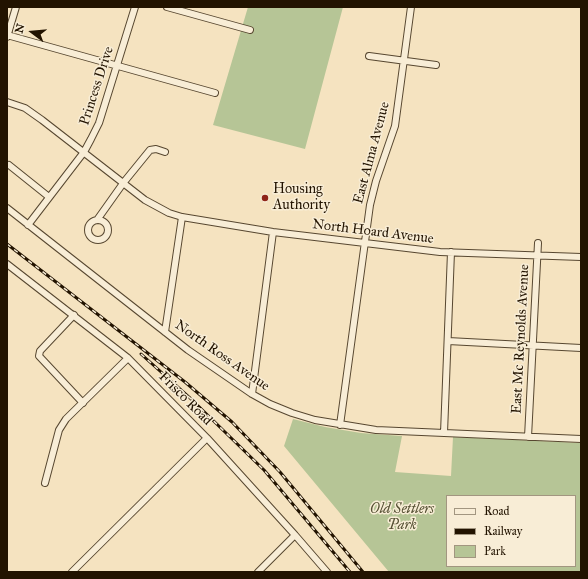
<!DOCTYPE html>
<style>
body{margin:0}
#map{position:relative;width:588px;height:579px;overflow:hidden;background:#f5e3c0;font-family:"IM FELL Great Primer",serif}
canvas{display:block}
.frame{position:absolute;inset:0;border:8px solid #221300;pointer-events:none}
.legend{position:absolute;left:446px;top:495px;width:130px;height:72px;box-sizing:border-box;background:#f8edd6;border:1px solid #a29680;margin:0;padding:5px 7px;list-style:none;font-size:12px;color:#221300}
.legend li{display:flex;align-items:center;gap:8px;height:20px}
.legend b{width:20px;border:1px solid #a29680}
.north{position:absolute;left:12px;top:12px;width:40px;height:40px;-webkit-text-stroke:3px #f8edd6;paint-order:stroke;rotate:286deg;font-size:11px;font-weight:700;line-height:16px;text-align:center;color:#221300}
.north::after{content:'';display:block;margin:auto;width:14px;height:18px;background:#221300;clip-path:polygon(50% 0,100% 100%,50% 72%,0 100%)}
</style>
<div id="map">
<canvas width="588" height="579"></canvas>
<div class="frame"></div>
<ul class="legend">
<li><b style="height:5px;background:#f8edd6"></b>Road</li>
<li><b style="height:5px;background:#221300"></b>Railway</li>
<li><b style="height:11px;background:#b6c596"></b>Park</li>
</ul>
<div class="north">N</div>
</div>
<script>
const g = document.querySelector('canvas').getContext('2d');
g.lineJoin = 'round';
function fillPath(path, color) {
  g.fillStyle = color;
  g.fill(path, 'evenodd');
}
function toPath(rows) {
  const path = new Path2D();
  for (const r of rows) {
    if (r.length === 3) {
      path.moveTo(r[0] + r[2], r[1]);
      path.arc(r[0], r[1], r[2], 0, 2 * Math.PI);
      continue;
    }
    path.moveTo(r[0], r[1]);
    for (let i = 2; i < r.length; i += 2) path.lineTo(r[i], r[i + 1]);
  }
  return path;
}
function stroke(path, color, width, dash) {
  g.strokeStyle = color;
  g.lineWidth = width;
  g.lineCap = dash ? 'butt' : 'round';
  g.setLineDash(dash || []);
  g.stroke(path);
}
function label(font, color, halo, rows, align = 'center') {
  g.font = font + ' "IM FELL Great Primer",serif';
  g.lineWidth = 3;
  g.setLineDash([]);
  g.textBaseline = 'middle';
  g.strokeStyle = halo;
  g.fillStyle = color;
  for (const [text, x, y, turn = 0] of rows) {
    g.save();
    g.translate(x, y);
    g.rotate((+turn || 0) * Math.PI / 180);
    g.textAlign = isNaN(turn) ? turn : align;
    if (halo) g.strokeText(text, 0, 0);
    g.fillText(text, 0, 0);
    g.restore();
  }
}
fillPath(toPath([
 [248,7,343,7,305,149,213,125],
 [293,419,325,427,361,433,402,436,395,472,451,476,453,437,581,443,581,572,389,572,284,446],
 [447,496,575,496,575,566,447,566]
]), '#b6c596');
const minor = toPath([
 [167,7,250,30],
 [7,35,215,93],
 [7,37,16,7],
 [369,56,436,65],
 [7,102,25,108,42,120,145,200,169,213,182,217,273,232,440,252,581,257],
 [9,165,49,197],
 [7,208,188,350,252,394,270,404,292,413,315,420,376,430,581,439],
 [98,230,10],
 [97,220,124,182,150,150,156,149,165,152],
 [28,225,84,152,91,139,99,123,135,7],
 [7,264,128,358,207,438,295,535,327,572],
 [74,315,40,351,39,356,83,403],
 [165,332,182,217],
 [448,341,581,348],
 [252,394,273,232],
 [340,425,370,205,376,181,395,126,411,7],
 [444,433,451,252],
 [528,437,538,243],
 [45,483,59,430,66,419,128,358],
 [72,572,207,438],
 [258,572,295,535]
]);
stroke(minor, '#574730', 8);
stroke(minor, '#f8edd6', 6);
const rail = toPath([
 [7,244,185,382,232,422,280,472,363,572],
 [141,354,189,397,264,470,350,572]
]);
stroke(rail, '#221300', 3);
stroke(rail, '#f8edd6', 1.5, [4.5]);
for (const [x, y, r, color] of [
 [265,198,4,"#8f2418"]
]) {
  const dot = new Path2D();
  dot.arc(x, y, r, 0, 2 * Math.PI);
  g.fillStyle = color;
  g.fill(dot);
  stroke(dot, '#f8edd6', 1.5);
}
label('14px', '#221300', '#f8edd6', [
 ["Princess Drive",97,86,-72],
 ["East Alma Avenue",372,153,-75],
 ["North Hoard Avenue",373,232,7],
 ["East Mc Reynolds Avenue",521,339,-87],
 ["North Ross Avenue",222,356,35],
 ["Frisco Road",185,399,45]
]);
label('14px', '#221300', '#f8edd6', [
 ["Housing",273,190],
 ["Authority",273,206]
], 'left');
label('italic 14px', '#565134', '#f8edd6', [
 ["Old Settlers",402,510],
 ["Park",402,526]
]);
</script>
